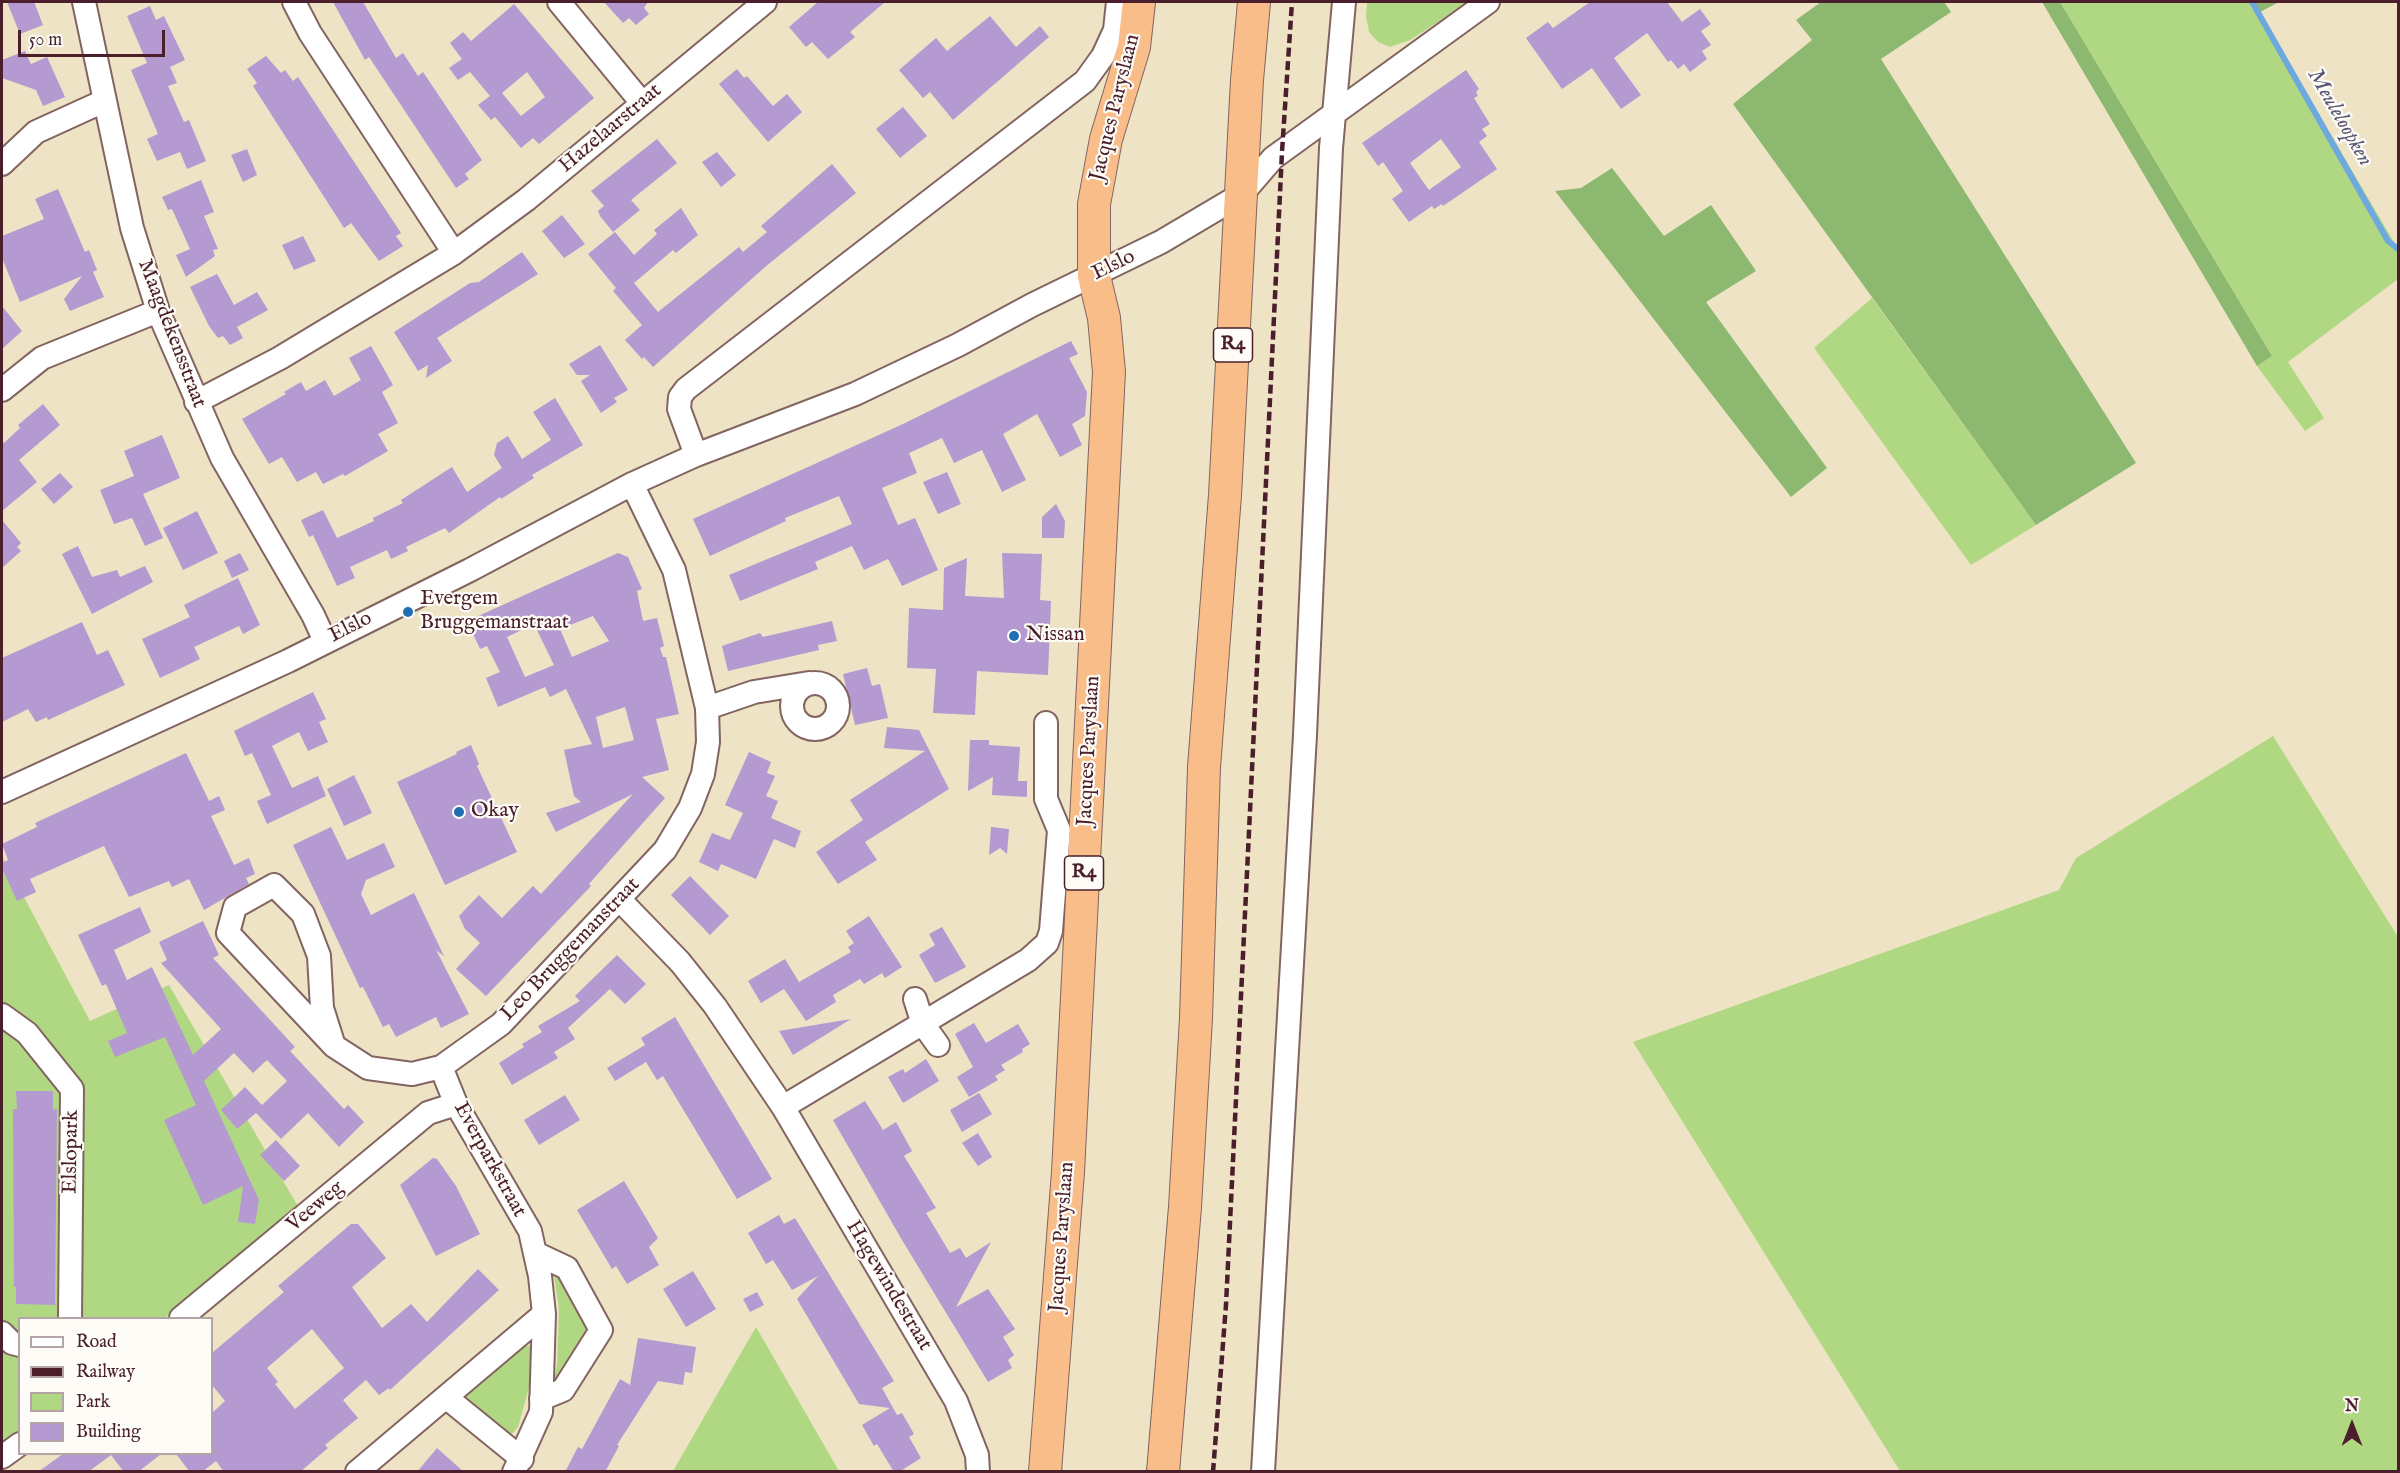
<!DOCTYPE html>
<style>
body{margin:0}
#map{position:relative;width:2400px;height:1473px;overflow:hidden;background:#eee3c4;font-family:"IM FELL English",serif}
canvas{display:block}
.frame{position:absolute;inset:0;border:3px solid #4a1f2b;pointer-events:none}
.legend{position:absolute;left:18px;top:1317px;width:195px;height:138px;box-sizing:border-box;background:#fdfcf7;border:2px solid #b5a4a5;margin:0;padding:8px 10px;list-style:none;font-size:18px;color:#4a1f2b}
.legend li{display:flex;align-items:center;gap:12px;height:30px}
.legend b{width:30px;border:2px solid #b5a4a5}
.north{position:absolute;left:2322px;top:1395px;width:60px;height:60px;-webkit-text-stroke:4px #fdfcf7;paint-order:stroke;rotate:0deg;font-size:16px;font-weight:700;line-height:24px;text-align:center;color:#4a1f2b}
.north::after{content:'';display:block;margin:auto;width:21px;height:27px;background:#4a1f2b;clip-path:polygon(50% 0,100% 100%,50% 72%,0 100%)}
.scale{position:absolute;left:18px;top:30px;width:147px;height:27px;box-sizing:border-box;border:3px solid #4a1f2b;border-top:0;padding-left:8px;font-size:18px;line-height:21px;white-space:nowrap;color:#4a1f2b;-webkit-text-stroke:4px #fdfcf7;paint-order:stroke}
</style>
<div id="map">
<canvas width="2400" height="1473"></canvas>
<div class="frame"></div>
<ul class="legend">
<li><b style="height:8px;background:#fff"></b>Road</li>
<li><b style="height:8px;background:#4a1f2b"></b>Railway</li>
<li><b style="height:16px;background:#b0d882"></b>Park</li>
<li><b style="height:16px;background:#b599d1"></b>Building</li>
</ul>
<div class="north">N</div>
<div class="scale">50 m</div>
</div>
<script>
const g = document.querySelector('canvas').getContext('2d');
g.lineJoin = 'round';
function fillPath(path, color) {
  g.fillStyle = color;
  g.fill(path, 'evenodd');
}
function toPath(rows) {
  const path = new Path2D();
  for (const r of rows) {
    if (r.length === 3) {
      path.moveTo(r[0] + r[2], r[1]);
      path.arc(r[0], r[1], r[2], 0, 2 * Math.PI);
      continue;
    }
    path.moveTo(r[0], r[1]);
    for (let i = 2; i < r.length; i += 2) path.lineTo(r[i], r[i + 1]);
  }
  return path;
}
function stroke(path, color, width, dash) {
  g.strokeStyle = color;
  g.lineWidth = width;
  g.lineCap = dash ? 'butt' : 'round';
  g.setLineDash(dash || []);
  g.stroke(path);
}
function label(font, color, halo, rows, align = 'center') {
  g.font = font + ' "IM FELL English",serif';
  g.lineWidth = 4.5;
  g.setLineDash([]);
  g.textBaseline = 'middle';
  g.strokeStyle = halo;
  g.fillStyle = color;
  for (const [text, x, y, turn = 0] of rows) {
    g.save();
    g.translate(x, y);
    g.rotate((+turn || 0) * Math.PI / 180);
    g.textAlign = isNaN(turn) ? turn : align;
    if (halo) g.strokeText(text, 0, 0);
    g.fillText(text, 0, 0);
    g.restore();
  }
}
fillPath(toPath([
 [1367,2,1469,2,1410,40,1390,47,1378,42,1369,32,1366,16],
 [2060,2,2253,2,2398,249,2398,279,2288,362,2324,418,2305,431,2257,366,2272,356],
 [1872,298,2036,525,1971,565,1814,348],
 [2273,736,2398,937,2398,1471,1900,1471,1633,1042,2059,890,2076,858],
 [2,856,90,1021,169,985,300,1210,165,1318,20,1318,19,1433,2,1447],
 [553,1269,558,1273,592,1325,561,1379,553,1384,557,1366,559,1309],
 [756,1327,839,1471,673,1471],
 [523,1346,531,1346,535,1353,532,1377,518,1427,513,1433,503,1434,466,1399,467,1392]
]), '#b0d882');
fillPath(toPath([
 [1821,2,1944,2,1951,12,1881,59,2136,463,2036,525,1733,104,1812,40,1796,20],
 [2042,2,2060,2,2272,356,2257,366],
 [2253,2,2279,2,2260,12],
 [1612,168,1664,236,1711,205,1756,271,1706,302,1827,468,1791,497,1555,191,1581,188]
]), '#8cb870');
stroke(toPath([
 [2252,2,2388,241,2398,249]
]), '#6da8de', 6);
fillPath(toPath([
 [7,2,34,2,43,25,20,34],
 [333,2,363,2,396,58,403,53,418,76,423,72,482,160,465,174,469,179,456,188,369,57,365,60],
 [604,2,648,2,644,8,649,14,636,25,629,18,623,23],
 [818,2,885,2,850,32,855,37,828,59,812,42,806,47,789,27],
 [1590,2,1667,2,1682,22,1700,9,1711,24,1701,31,1711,45,1702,51,1707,59,1690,72,1684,64,1678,69,1671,60,1668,62,1647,33,1614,58,1641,95,1621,109,1592,68,1562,89,1526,38,1548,22,1553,28],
 [514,4,594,98,539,144,533,138,521,148,495,117,491,120,478,105,490,96,470,72,458,80,449,68,462,59,450,43,463,32,471,41],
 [527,72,545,97,521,116,502,93],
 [150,6,156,20,164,16,185,60,170,67,177,83,168,86,184,122,189,120,206,161,187,169,180,152,157,161,147,139,158,134,131,70,147,63,127,16],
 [990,16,1016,47,1040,26,1049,37,953,120,930,92,923,98,899,70,936,38,947,51],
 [25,51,31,64,47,57,65,97,43,106,36,90,2,78,2,60],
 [266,56,281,73,285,70,293,81,298,77,401,233,396,236,403,246,379,261,351,223,344,228,253,86,257,83,247,69],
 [737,69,744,78,747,76,773,106,787,94,802,112,768,142,719,84],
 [1466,70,1479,89,1476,92,1478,96,1474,98,1490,124,1482,129,1487,136,1479,142,1497,169,1443,206,1442,204,1434,209,1432,206,1409,222,1392,199,1403,191,1383,162,1378,166,1362,143],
 [1441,139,1461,167,1429,190,1410,163],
 [903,107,927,136,900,158,876,129],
 [657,139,677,163,631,200,640,210,613,232,600,216,598,211,604,206,591,191],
 [247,149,257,175,243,182,231,155],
 [717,152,736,175,721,187,702,162],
 [832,164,856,193,765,267,653,367,644,357,642,359,625,340,642,325,613,291,616,288,588,254,615,232,634,255,657,234,654,230,681,208,698,235,676,253,673,250,634,283,658,312,739,247,743,252,767,232,761,226],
 [201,180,214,212,204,216,218,249,213,250,215,256,186,277,176,255,190,249,172,209,168,210,162,197],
 [58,189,85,252,89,250,97,270,93,272,104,297,70,311,64,299,82,276,20,302,2,258,2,236,44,219,35,199],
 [562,215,585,244,564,258,542,231],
 [303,236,316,261,294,270,282,245],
 [522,252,538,274,437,338,452,361,426,378,428,365,418,371,394,332,470,283,479,282],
 [217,274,234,305,257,292,268,310,237,327,243,338,230,345,223,336,218,338,209,326,190,287],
 [2,306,22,331,2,349],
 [1071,341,1078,354,1069,358,1087,392,1085,416,1072,424,1082,445,1060,457,1037,414,1003,434,1026,480,1002,492,982,450,954,463,942,438,909,453,917,473,882,488,898,525,915,518,938,570,902,586,888,559,864,570,852,546,815,562,818,569,740,601,729,575,852,524,839,496,785,518,786,521,710,556,693,519,903,424],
 [600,345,628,390,614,398,617,402,601,413,581,381,590,375,577,375,569,364],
 [371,346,393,385,382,392,398,423,378,434,388,451,345,476,343,474,323,484,316,472,297,482,282,457,269,464,242,419,286,394,284,392,301,382,306,391,325,380,334,396,361,380,349,358],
 [555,398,583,445,532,475,534,478,501,499,500,497,449,533,445,528,406,547,408,551,391,559,387,550,350,567,355,578,337,586,313,535,309,537,301,520,323,510,337,538,374,521,373,518,403,503,401,500,452,467,467,492,502,468,494,455,497,443,508,436,522,459,551,440,533,412],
 [43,404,60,425,19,460,37,482,2,511,2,440,4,443,20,428,18,425],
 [162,435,180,478,143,494,163,538,145,546,132,518,114,524,100,490,134,476,124,451],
 [947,472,961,504,938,514,923,482],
 [60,473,73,487,54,504,41,489],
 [1056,504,1065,521,1064,538,1042,538,1042,517],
 [197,511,218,553,183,570,163,528],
 [2,520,21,543,17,547,21,551,2,568],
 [78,546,92,577,117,570,120,577,145,566,153,582,92,614,62,554],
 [240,553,249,570,232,578,224,561],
 [618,553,628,557,642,589,637,591,643,621,657,618,664,646,660,648,663,657,666,657,679,714,656,719,669,770,642,777,665,798,589,884,591,886,486,996,456,969,480,943,465,929,459,916,479,895,502,918,533,886,541,894,633,794,556,832,546,813,581,802,574,796,564,750,592,744,566,689,550,697,545,687,498,707,486,678,500,672,487,646,480,649,467,621],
 [593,616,609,641,572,657,560,629],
 [534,624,554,665,525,677,507,637],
 [625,707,634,740,603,748,596,717],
 [1002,553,1042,554,1040,600,1051,601,1048,675,977,671,975,715,933,713,936,669,907,668,909,608,943,610,944,568,967,558,965,596,1004,598],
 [238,578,260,625,243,634,239,626,194,647,200,659,160,678,142,639,190,617,184,605],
 [832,621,837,641,818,645,819,650,728,671,722,646,760,633,763,637],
 [82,622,97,655,108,650,125,685,48,720,47,717,36,722,28,709,2,722,2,658],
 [867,668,872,686,880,684,888,718,855,725,843,674],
 [313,692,326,719,319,722,328,742,308,751,299,732,272,746,292,788,318,776,326,796,267,824,257,801,271,795,252,753,245,756,234,731],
 [887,727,919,730,949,789,865,842,877,860,838,884,816,852,863,820,850,800,925,751,884,748],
 [970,740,989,740,989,745,1020,747,1018,781,1027,781,1027,797,992,795,993,777,968,791],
 [471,745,479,764,477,766,517,852,445,885,397,782,457,754,456,752],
 [749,752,771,762,767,773,775,776,766,796,778,801,771,818,801,831,795,848,774,839,756,879,721,864,718,871,699,862,712,833,730,840,743,813,725,805],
 [186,753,209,801,219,796,225,810,211,816,234,865,249,858,255,874,246,878,249,884,204,910,189,879,172,887,169,881,129,897,104,846,30,879,36,892,17,901,2,868,2,863,8,860,2,844,37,827,35,823],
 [354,775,372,813,344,826,327,789],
 [331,827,347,860,384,843,395,867,366,880,361,894,371,915,414,893,444,956,436,950,469,1014,441,1028,436,1017,396,1037,389,1024,383,1027,363,987,360,988,293,845],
 [991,827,1009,829,1007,854,1000,848,989,855],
 [690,876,729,916,710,935,671,895],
 [140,907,151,932,114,950,127,980,152,967,193,1055,221,1029,161,963,167,960,159,942,203,921,219,955,213,958,295,1047,290,1051,344,1109,348,1105,364,1122,339,1147,308,1113,281,1139,256,1113,237,1129,221,1110,245,1087,262,1105,287,1081,267,1060,253,1073,234,1053,204,1081,259,1200,255,1224,238,1222,243,1186,203,1205,164,1120,196,1105,165,1037,115,1057,108,1041,127,1033,106,984,102,986,78,935],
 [869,916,902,967,885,978,882,973,864,984,860,979,833,995,836,1002,806,1021,784,989,761,1003,748,981,785,959,799,982,851,952,848,947,854,943,846,931],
 [942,927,966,967,935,983,919,955,935,945,929,934],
 [617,955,646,984,625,1004,610,989,568,1028,575,1039,554,1052,558,1058,512,1085,499,1063,524,1047,522,1044,542,1032,538,1026,580,1001,575,996],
 [675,1017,772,1179,737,1199,663,1076,657,1080,646,1062,615,1081,607,1068,645,1045,641,1038],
 [851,1019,793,1055,779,1031],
 [974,1023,986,1043,1018,1024,1030,1044,1022,1049,1023,1052,1001,1065,1005,1070,995,1076,998,1080,969,1097,957,1077,973,1067,955,1034],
 [926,1059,939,1081,903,1103,888,1077,903,1069,905,1073],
 [16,1091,53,1091,53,1110,57,1109,55,1305,16,1304,16,1287,14,1286,13,1109,17,1109],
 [979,1093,992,1114,962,1132,950,1110],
 [565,1095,580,1120,539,1145,524,1120],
 [865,1101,883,1130,896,1122,912,1151,904,1156,936,1208,926,1213,950,1253,960,1248,966,1258,991,1242,956,1307,988,1289,1015,1329,1003,1337,1014,1355,1008,1360,1012,1368,988,1382,902,1240,833,1120],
 [978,1133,992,1157,978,1166,962,1143],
 [276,1140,300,1166,284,1181,260,1155],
 [433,1158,437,1159,456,1186,480,1234,436,1256,400,1185],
 [624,1181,658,1238,649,1247,659,1265,627,1284,616,1266,612,1269,577,1210],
 [779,1215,784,1224,795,1218,894,1381,882,1388,897,1415,902,1413,909,1425,914,1434,909,1437,921,1458,899,1472,894,1472,877,1444,874,1446,862,1425,890,1408,859,1404,797,1299,818,1276,792,1290,773,1260,766,1264,748,1233],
 [351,1224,358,1224,386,1258,352,1287,382,1328,411,1304,427,1322,478,1269,499,1290,390,1390,389,1388,379,1395,366,1380,343,1400,358,1418,325,1445,328,1448,300,1472,224,1472,216,1461,202,1472,190,1472,176,1454,212,1454,212,1413,225,1401,212,1385,212,1353,284,1292,278,1286],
 [312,1329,344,1368,295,1409,275,1384,278,1382,267,1368],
 [693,1271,716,1309,686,1327,663,1289],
 [757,1292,764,1305,750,1312,743,1299],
 [638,1338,696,1347,692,1373,685,1372,683,1385,658,1381,617,1445,619,1446,605,1472,565,1472,578,1447,582,1449,620,1379,630,1385],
 [437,1448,464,1472,417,1472],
 [63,1454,161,1454,138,1472,124,1472,111,1455,88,1472,38,1472]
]), '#b599d1');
const minor = toPath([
 [84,2,132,228,158,311,222,458,313,615,325,641],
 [294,2,310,33,454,253],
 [559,2,642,103],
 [2,164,36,132,104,101],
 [2,390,42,358,158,311],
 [196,402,280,358,454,253,526,200,765,2],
 [696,455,679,409,680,397,686,389,1085,81,1103,56,1115,30,1118,2],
 [815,706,23],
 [707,708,754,692,809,683],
 [2,792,288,661,470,570,632,484,696,455,855,394,958,345,1032,305,1161,242,1242,194,1273,158,1488,2],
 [620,900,680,962,715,1006,783,1107,956,1401,977,1455,978,1472],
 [915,999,923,1024,938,1045],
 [2,1015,27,1033,72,1089,70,1318],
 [334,1046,228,933,235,907,274,885,303,914,319,956,322,1008,334,1046,368,1068,412,1074,441,1067,501,1024,665,850,690,808,703,774,708,742,707,708,674,570,632,484],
 [441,1067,456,1104,530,1231,540,1276,544,1314,541,1412,514,1472],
 [783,1107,1028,960,1047,943,1051,931,1059,830,1046,799,1046,723],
 [535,1253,567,1268,601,1330,563,1390,541,1399],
 [181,1318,428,1113,456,1104],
 [2,1333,12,1343,20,1345],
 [447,1398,522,1459],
 [2,1457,20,1444],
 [357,1472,544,1314],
 [1263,1472,1305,735,1331,148,1344,2]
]);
const highway = toPath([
 [1045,1472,1068,1172,1109,372,1104,318,1094,276,1094,204,1106,139,1134,47,1139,2],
 [1163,1472,1185,1207,1196,1018,1204,767,1225,495,1247,80,1254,2]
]);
stroke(minor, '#836461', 26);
stroke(highway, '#836461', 34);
stroke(minor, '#fff', 22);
stroke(highway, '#f9bd89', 32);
stroke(toPath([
 [1213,1472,1226,1305,1282,152,1292,2]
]), '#4a1f2b', 4.5, [9, 4.5]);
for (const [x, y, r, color] of [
 [408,612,6,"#1f6fb2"],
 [1014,636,6,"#1f6fb2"],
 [459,812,6,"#1f6fb2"]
]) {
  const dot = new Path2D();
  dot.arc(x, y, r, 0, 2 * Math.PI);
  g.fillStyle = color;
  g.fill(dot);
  stroke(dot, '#fdfcf7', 2);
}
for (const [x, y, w] of [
 [1233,345,39],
 [1084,873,39]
]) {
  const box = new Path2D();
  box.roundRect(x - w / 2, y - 17, w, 34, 4.5);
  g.fillStyle = '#fdfcf7';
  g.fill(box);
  stroke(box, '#4a1f2b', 1.5);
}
label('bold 20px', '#4a1f2b', null, [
 ["R4",1233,345],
 ["R4",1084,873]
]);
label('21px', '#4a1f2b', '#fdfcf7', [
 ["Jacques Paryslaan",1116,108,-76],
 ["Hazelaarstraat",611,129,-40],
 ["Elslo",1114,266,-26],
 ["Maagdekensstraat",171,334,69],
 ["Elslo",351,628,-27],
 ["Jacques Paryslaan",1090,751,-87],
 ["Leo Bruggemanstraat",571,950,-46],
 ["Elslopark",72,1152,-89],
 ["Everparkstraat",489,1160,61],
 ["Veeweg",316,1207,-40],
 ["Jacques Paryslaan",1063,1237,-86],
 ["Hagewindestraat",888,1286,59]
]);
label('21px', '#4a1f2b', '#fdfcf7', [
 ["Evergem",420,600],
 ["Bruggemanstraat",420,624],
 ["Nissan",1026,636],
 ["Okay",471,812]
], 'left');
label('italic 22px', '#585673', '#fdfcf7', [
 ["Meuleloopken",2339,118,60]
]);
</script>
